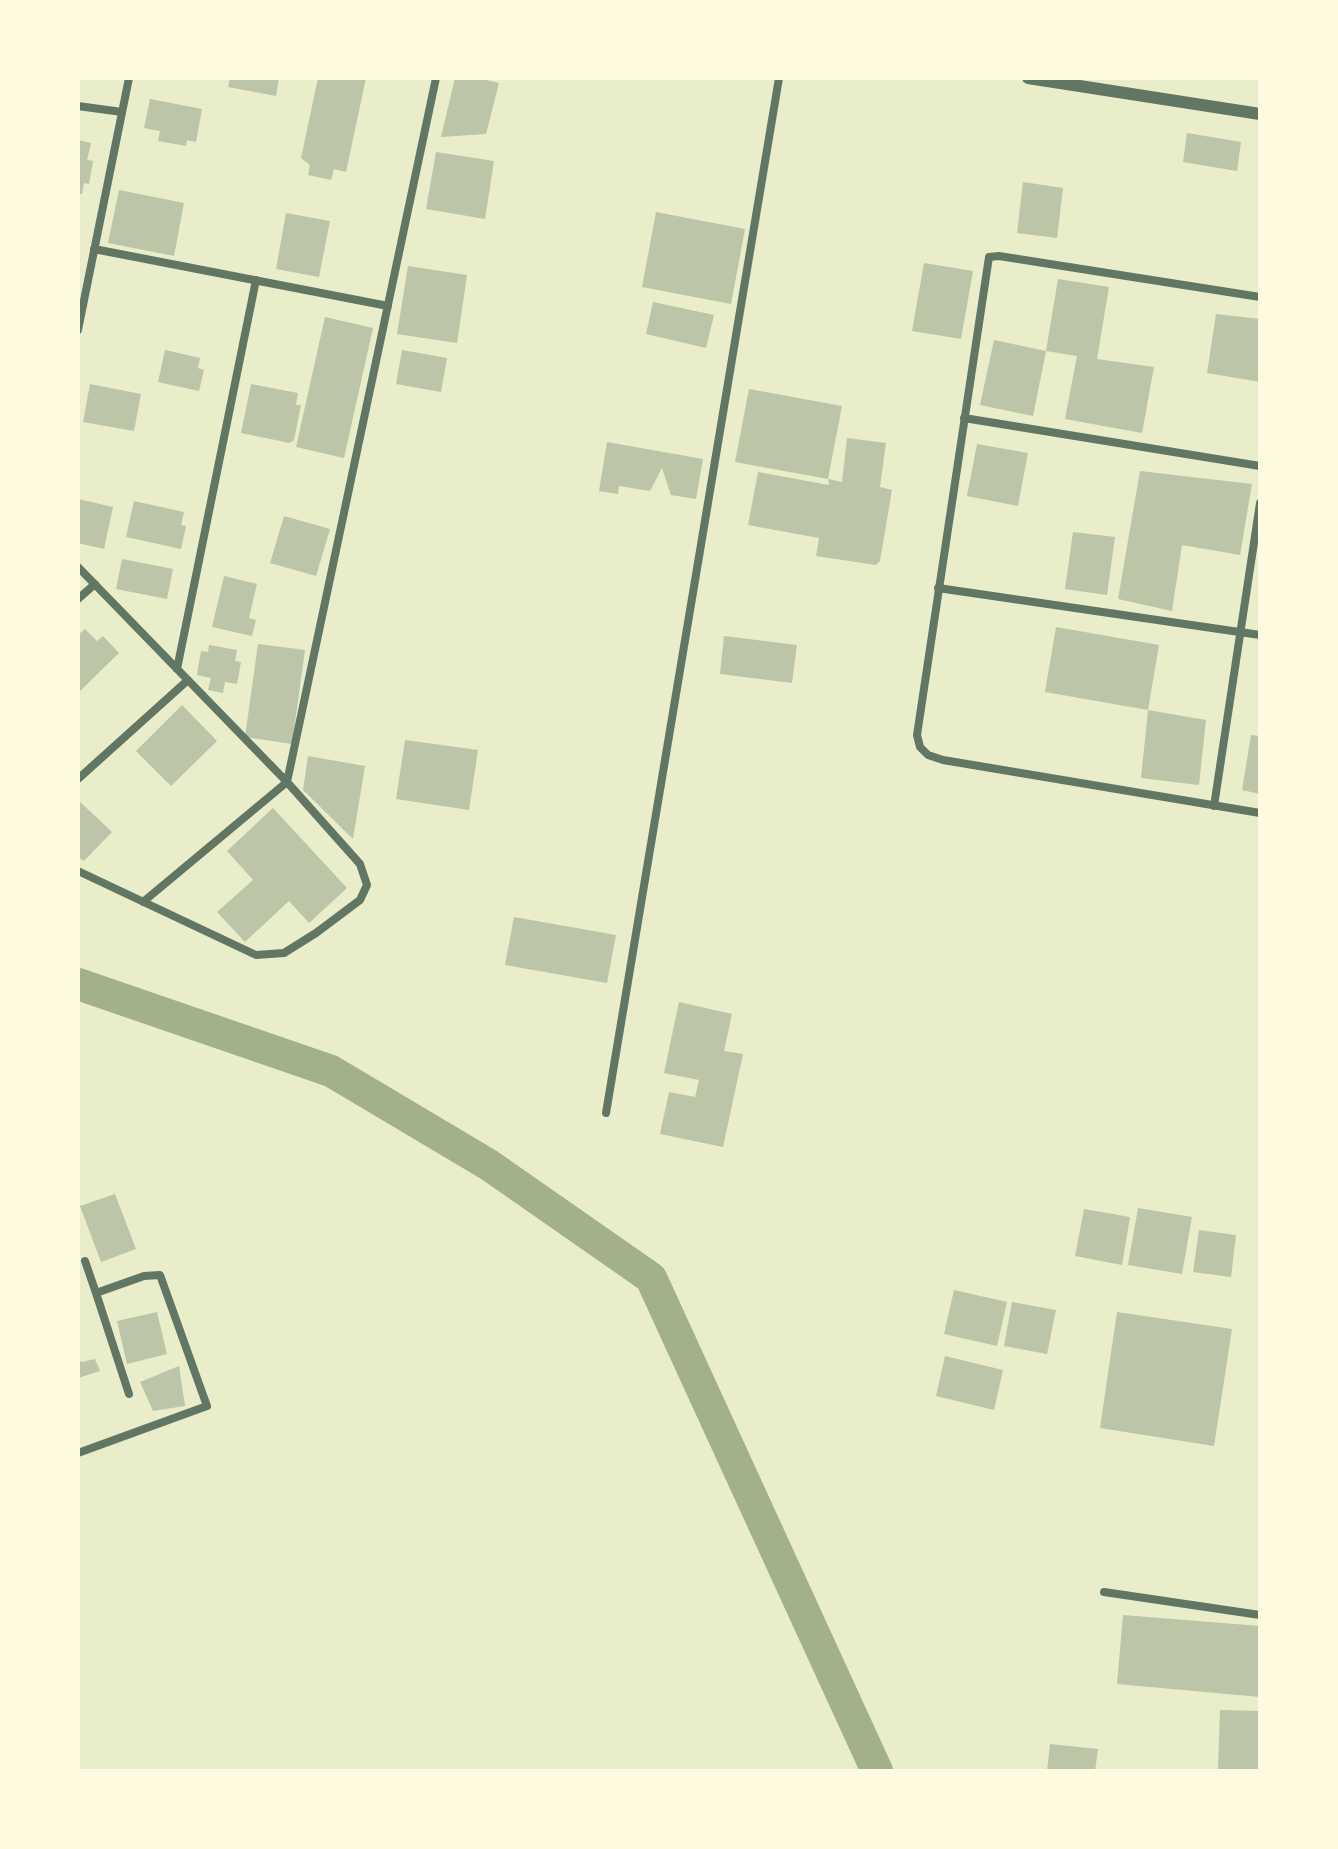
<!DOCTYPE html>
<style>
body{margin:0}
#map{position:relative;width:1338px;height:1849px;overflow:hidden;background:#e9edc9;font-family:"Nunito Sans",sans-serif}
canvas{display:block}
.frame{position:absolute;inset:0;border:80px solid #fefae0;pointer-events:none}
</style>
<div id="map">
<canvas width="1338" height="1849"></canvas>
<div class="frame"></div>
</div>
<script>
const g = document.querySelector('canvas').getContext('2d');
g.lineJoin = 'round';
function toPath(rows) {
  const path = new Path2D();
  for (const r of rows) {
    path.moveTo(r[0], r[1]);
    for (let i = 2; i < r.length; i += 2) path.lineTo(r[i], r[i + 1]);
  }
  return path;
}
function stroke(path, color, width, dash) {
  g.strokeStyle = color;
  g.lineWidth = width;
  g.lineCap = dash ? 'butt' : 'round';
  g.setLineDash(dash || []);
  g.stroke(path);
}
function fillPath(path, color) {
  g.fillStyle = color;
  g.fill(path, 'evenodd');
}
stroke(toPath([
 [78,984,331,1071,489,1165,651,1278,877,1771]
]), '#a3b18a', 32);
fillPath(toPath([
 [230,78,279,78,276,96,228,87],
 [318,78,366,78,346,172,334,169,331,180,308,175,310,165,301,158],
 [455,78,479,78,499,83,486,134,441,137],
 [150,99,202,109,196,142,187,140,186,146,158,141,160,131,144,128],
 [1187,133,1241,142,1237,171,1183,162],
 [78,140,91,143,87,160,93,161,89,184,84,183,82,194,78,194],
 [436,152,494,161,485,219,426,209],
 [1023,182,1063,188,1057,238,1017,233],
 [119,190,184,203,174,256,108,243],
 [656,212,745,229,731,304,642,287],
 [286,213,330,221,319,277,276,269],
 [924,263,973,271,961,339,912,331],
 [408,266,467,275,457,343,397,334],
 [1058,279,1109,287,1097,359,1154,367,1142,433,1065,419,1077,356,1046,351],
 [653,302,714,315,706,348,646,334],
 [1216,314,1260,319,1260,382,1207,373],
 [325,317,373,328,344,458,296,447],
 [994,340,1046,351,1033,416,980,405],
 [165,350,200,358,198,368,204,370,199,391,158,382],
 [402,350,447,358,441,392,396,384],
 [90,384,141,394,134,431,83,422],
 [251,384,298,393,296,405,301,405,294,440,290,443,241,433],
 [749,389,842,406,828,479,735,462],
 [847,438,886,443,880,487,892,490,880,561,876,565,816,556,819,538,748,525,758,472,829,485,828,479,842,482],
 [607,442,703,459,696,499,671,495,662,468,650,491,619,486,618,494,599,491],
 [977,444,1028,453,1018,506,967,496],
 [1140,471,1252,484,1240,555,1182,545,1172,611,1118,599],
 [78,499,113,507,104,549,78,543],
 [134,501,184,512,181,525,186,526,181,549,126,537],
 [284,516,330,529,316,576,270,563],
 [1073,532,1115,537,1107,595,1065,589],
 [122,559,173,569,167,599,116,589],
 [224,576,257,584,249,618,256,620,252,636,212,627],
 [1056,627,1159,645,1148,710,1045,692],
 [85,629,97,641,103,636,119,653,78,693,78,635],
 [724,636,797,645,792,683,720,674],
 [258,644,305,650,292,744,245,737],
 [209,645,237,650,235,661,241,662,237,684,225,682,223,693,208,690,211,678,197,675,201,651,208,652],
 [182,705,217,741,171,786,136,751],
 [1148,710,1206,720,1199,785,1141,778],
 [1251,735,1260,736,1260,794,1242,790],
 [405,740,478,750,469,810,396,799],
 [308,756,365,766,353,839,303,790],
 [78,800,112,832,84,861,78,857],
 [273,808,347,888,309,923,289,901,245,942,217,912,253,880,227,851],
 [514,917,616,935,607,983,505,965],
 [679,1002,732,1014,724,1051,743,1054,723,1147,660,1134,669,1092,695,1097,699,1080,664,1073],
 [115,1194,136,1249,101,1262,80,1206],
 [1138,1208,1192,1217,1182,1274,1128,1265],
 [1084,1209,1130,1217,1122,1265,1075,1256],
 [1199,1230,1236,1235,1231,1277,1193,1272],
 [954,1290,1007,1302,997,1346,944,1334],
 [1012,1302,1056,1310,1047,1354,1004,1346],
 [157,1312,167,1354,127,1364,117,1321],
 [1117,1312,1232,1329,1214,1446,1100,1428],
 [78,1356,81,1362,95,1359,100,1371,78,1378],
 [945,1356,1003,1370,994,1410,936,1396],
 [179,1366,185,1406,153,1411,140,1382],
 [1123,1615,1260,1626,1260,1697,1117,1684],
 [1220,1710,1260,1711,1260,1771,1218,1771],
 [1050,1744,1098,1749,1095,1771,1047,1771]
]), '#bcc5a7');
stroke(toPath([
 [78,106,122,112],
 [94,249,388,306],
 [1260,297,999,256,989,257,917,735,920,747,928,755,943,760,1260,813],
 [78,330,129,78],
 [964,418,1260,466],
 [78,567,287,782,360,864,367,885,360,900,316,933,284,953,256,955,78,871],
 [938,588,1260,635],
 [78,599,95,584],
 [177,669,256,280],
 [78,779,188,680],
 [1214,806,1260,503],
 [143,902,287,782,436,78],
 [606,1113,779,78],
 [85,1261,96,1293],
 [78,1453,207,1406,160,1275,144,1276,96,1293,129,1394],
 [1104,1592,1260,1615]
]), '#617663', 8);
stroke(toPath([
 [1028,78,1260,114]
]), '#617663', 12);
</script>
